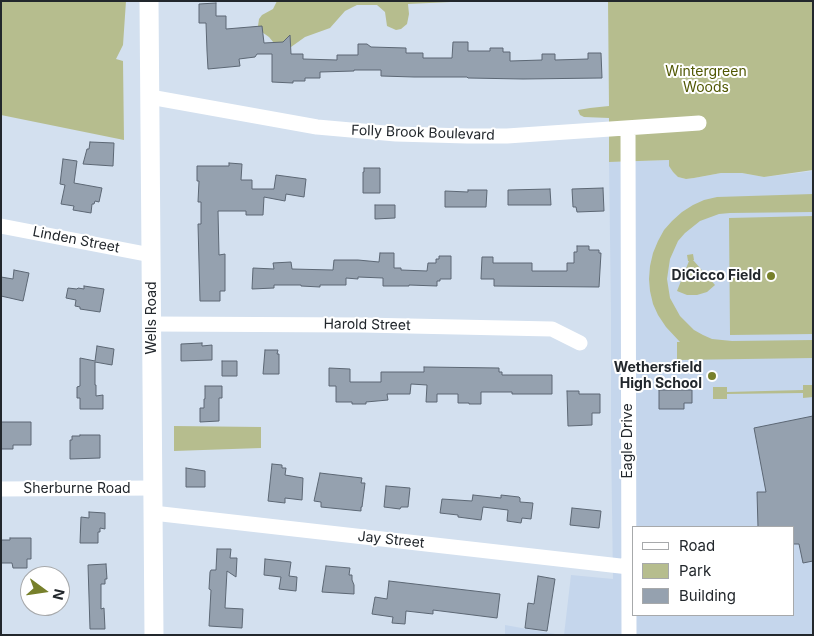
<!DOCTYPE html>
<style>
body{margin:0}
#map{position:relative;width:814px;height:636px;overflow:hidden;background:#d3e0ef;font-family:Inter,sans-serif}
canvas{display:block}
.frame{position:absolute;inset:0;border:2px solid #22272c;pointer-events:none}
.legend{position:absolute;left:632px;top:526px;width:162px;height:90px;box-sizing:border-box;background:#fff;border:1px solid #a7a9ab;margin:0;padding:6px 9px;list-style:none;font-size:15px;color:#22272c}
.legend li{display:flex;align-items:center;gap:10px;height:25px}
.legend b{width:25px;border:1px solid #a7a9ab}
.north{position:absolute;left:20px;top:566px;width:50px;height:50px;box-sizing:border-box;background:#fff;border:1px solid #a7a9ab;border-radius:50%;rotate:104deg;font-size:14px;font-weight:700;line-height:20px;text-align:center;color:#22272c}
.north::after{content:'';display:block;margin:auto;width:18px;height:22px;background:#77802b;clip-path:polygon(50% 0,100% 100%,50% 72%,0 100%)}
</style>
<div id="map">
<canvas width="814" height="636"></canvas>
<div class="frame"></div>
<ul class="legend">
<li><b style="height:6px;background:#fff"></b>Road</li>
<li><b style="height:14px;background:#b6bd8e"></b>Park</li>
<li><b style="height:14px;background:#95a1af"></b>Building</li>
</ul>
<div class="north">N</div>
</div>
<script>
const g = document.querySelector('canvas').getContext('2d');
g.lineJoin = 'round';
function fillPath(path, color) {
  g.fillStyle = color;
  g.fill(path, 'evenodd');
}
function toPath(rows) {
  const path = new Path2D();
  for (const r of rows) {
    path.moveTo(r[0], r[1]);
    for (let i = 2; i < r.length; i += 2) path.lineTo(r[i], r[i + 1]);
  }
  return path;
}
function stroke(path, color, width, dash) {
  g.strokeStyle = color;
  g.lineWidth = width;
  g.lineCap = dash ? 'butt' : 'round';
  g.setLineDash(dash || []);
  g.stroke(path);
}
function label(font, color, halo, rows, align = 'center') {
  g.font = font + ' Inter,sans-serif';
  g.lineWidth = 4;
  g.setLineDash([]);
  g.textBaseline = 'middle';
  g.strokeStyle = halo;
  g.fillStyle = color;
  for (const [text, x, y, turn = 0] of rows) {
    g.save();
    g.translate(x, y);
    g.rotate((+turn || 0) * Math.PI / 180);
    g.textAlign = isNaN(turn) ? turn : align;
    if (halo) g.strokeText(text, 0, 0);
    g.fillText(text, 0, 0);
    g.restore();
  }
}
fillPath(toPath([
 [669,160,670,166,673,172,678,177,686,179,694,178,721,173,742,173,764,177,813,171,813,635,564,635,571,575,613,579,611,439,611,313,609,162],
 [633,527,793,527,793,615,633,615],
 [505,625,561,635,505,635]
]), '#c5d6ec');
fillPath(toPath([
 [1,1,126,1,123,45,116,59,123,61,124,140,1,115],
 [277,1,472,1,408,4,409,14,407,24,401,29,396,30,387,26,385,12,377,5,357,5,345,11,330,28,305,37,291,47,278,48,269,37,259,30,258,26,259,19,262,15,273,9],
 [608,1,813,1,813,170,764,177,742,173,721,173,694,178,686,179,678,177,673,172,669,166,669,160,609,162,609,118,584,117,580,115,578,110,590,108,609,106],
 [813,194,813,212,730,213,719,214,700,221,685,233,678,241,670,259,667,279,670,298,680,316,694,330,703,335,712,339,732,341,813,340,813,358,677,360,677,342,680,342,666,327,658,315,653,304,650,291,649,279,650,266,653,253,658,241,664,230,672,221,682,212,693,205,704,200,717,197],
 [813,216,813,334,730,335,729,218],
 [693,254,694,260,693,260,715,285,707,292,697,295,687,295,677,291,689,261,688,261,687,255],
 [803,385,813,385,813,397,803,398,803,393,727,394,727,399,713,399,713,387,727,387,727,392,803,390],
 [174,426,261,427,261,448,174,451]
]), '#b6bd8e');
const building = toPath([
 [216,3,216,16,226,16,226,29,262,26,264,43,283,42,290,35,291,54,303,54,303,59,337,60,337,55,358,55,358,44,367,44,371,47,406,48,406,53,423,53,423,58,452,58,453,42,468,42,468,51,490,51,490,48,503,48,503,52,510,52,510,61,542,60,542,54,555,54,555,60,588,59,588,53,601,53,602,78,523,79,468,78,467,77,414,77,381,76,381,70,354,70,354,71,320,72,320,78,305,78,305,81,293,81,293,83,272,82,272,54,257,54,255,57,239,59,240,66,208,69,207,51,206,23,199,23,199,4,216,3],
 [90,142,114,143,113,166,83,164,87,149,89,149,90,142],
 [63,159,77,161,74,183,102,188,99,202,95,201,94,204,92,204,91,213,73,210,74,206,61,204,65,185,60,184,63,159],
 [229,163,242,164,241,180,252,180,252,189,274,189,276,175,306,179,304,197,286,194,285,201,264,197,263,215,246,215,246,211,218,211,219,255,225,254,225,291,220,291,220,301,200,301,198,224,201,224,201,202,198,202,199,181,197,181,197,166,229,166,229,163],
 [364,168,380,168,380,193,363,193,363,172,364,172,364,168],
 [603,188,604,211,577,212,576,207,573,207,572,189,603,188],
 [550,189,551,205,508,205,508,190,550,189],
 [468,190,487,190,486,207,445,207,445,191,468,192,468,190],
 [375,205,395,205,395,218,375,219,375,205],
 [577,246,589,246,589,250,599,250,599,253,601,253,599,287,494,286,494,279,481,279,482,257,493,257,493,263,532,263,532,271,567,271,567,263,574,263,574,252,577,252,577,246],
 [380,253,394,253,394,268,401,268,401,270,427,271,428,263,436,263,436,259,439,259,439,256,451,256,451,279,440,279,440,281,437,281,437,286,409,285,409,286,383,286,383,278,358,277,358,279,346,278,346,285,320,285,320,287,301,286,301,285,274,285,274,288,252,289,253,268,274,269,273,263,291,262,292,269,333,270,334,260,358,260,379,262,380,253],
 [14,270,29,273,23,301,1,296,1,277,13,279,14,270],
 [84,286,104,289,100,312,80,309,80,307,75,306,76,300,66,298,68,288,77,289,78,288,84,289,84,286],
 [202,343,202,346,212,345,212,360,181,361,181,344,202,343],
 [97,346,114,349,112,365,95,362,95,385,96,385,96,396,103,395,103,409,80,409,80,398,77,398,77,387,80,386,80,358,95,361,97,346],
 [265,350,278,350,277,354,279,354,279,374,263,374,265,350],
 [222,361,237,361,237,376,222,376,222,361],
 [424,367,499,368,499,372,502,372,502,375,552,375,552,394,512,394,512,392,481,392,481,404,469,404,469,403,458,403,458,394,437,394,437,402,426,402,427,385,411,384,410,394,387,394,388,400,366,402,366,404,352,404,352,402,336,402,336,386,329,386,329,368,350,369,350,382,381,382,381,372,424,372,424,367],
 [205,386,222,386,222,398,219,398,219,421,200,422,200,408,204,408,204,399,205,399,205,386],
 [659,390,692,390,692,403,684,403,684,409,659,409,659,390],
 [567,391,579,391,579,394,600,394,600,413,592,413,592,425,568,426,567,391],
 [813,416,813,561,803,563,799,544,793,544,793,527,758,527,757,492,766,492,754,428,813,416],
 [1,422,31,422,31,445,13,445,13,449,1,449,1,422],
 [80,435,100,435,100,458,70,459,70,440,72,440,72,436,80,436,80,435],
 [272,464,282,465,282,468,286,468,285,475,303,478,302,500,285,498,285,503,268,501,272,464],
 [186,468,205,471,205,487,186,487,186,468],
 [320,473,362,478,361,483,365,483,362,507,361,507,361,511,321,507,321,502,314,501,320,473],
 [386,486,410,488,408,507,401,507,400,509,384,507,386,486],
 [473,495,501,498,501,495,519,497,520,498,520,502,533,503,531,519,522,518,521,523,507,521,508,510,483,507,481,520,458,517,458,515,440,513,442,499,472,501,473,495],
 [572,508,601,511,599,528,570,525,572,508],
 [89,512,105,513,105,529,100,528,100,532,98,532,98,543,80,543,81,517,89,518,89,512],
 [10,538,31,538,31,559,27,559,27,568,13,568,12,563,1,563,1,540,10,540,10,538],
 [217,549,231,549,230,558,237,558,236,577,227,571,225,608,243,609,242,628,209,626,211,590,209,589,210,572,211,570,216,570,217,549],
 [265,559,291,562,289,576,297,577,296,591,279,589,281,577,264,575,265,559],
 [106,564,107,579,105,579,105,584,101,584,101,609,104,608,105,629,90,629,88,565,106,564],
 [326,566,350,568,349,575,352,575,352,580,354,585,354,594,322,592,326,566],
 [538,576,555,579,547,631,525,628,528,603,534,604,538,576],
 [389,581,500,594,497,618,433,610,433,614,406,611,405,624,392,623,393,617,372,614,375,597,387,599,389,581]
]);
fillPath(building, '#95a1af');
stroke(building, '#5c6774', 1);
stroke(toPath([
 [150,97,317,127,396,134,467,136,507,136,699,123],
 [628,128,629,635],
 [1,226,151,255],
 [152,324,362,325,552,329,580,343],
 [1,489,153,488],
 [153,513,629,567]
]), '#fff', 15);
stroke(toPath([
 [149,1,154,635]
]), '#fff', 19);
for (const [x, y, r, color] of [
 [771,276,5,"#77802b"],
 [712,376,5,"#77802b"]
]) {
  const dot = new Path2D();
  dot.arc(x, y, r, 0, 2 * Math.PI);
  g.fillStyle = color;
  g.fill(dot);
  stroke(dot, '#fff', 2);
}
label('14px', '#515804', '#fff', [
 ["Wintergreen",706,72],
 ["Woods",706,88]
]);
label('14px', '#22272c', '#fff', [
 ["Folly Brook Boulevard",423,133,2],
 ["Linden Street",76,240,11],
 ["Wells Road",152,318,-90],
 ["Harold Street",367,325,1],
 ["Eagle Drive",628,441,-90],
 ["Sherburne Road",77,489],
 ["Jay Street",391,540,6]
]);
label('bold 14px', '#22272c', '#fff', [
 ["DiCicco Field",761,276],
 ["Wethersfield",702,368],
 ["High School",702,384]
], 'right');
</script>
